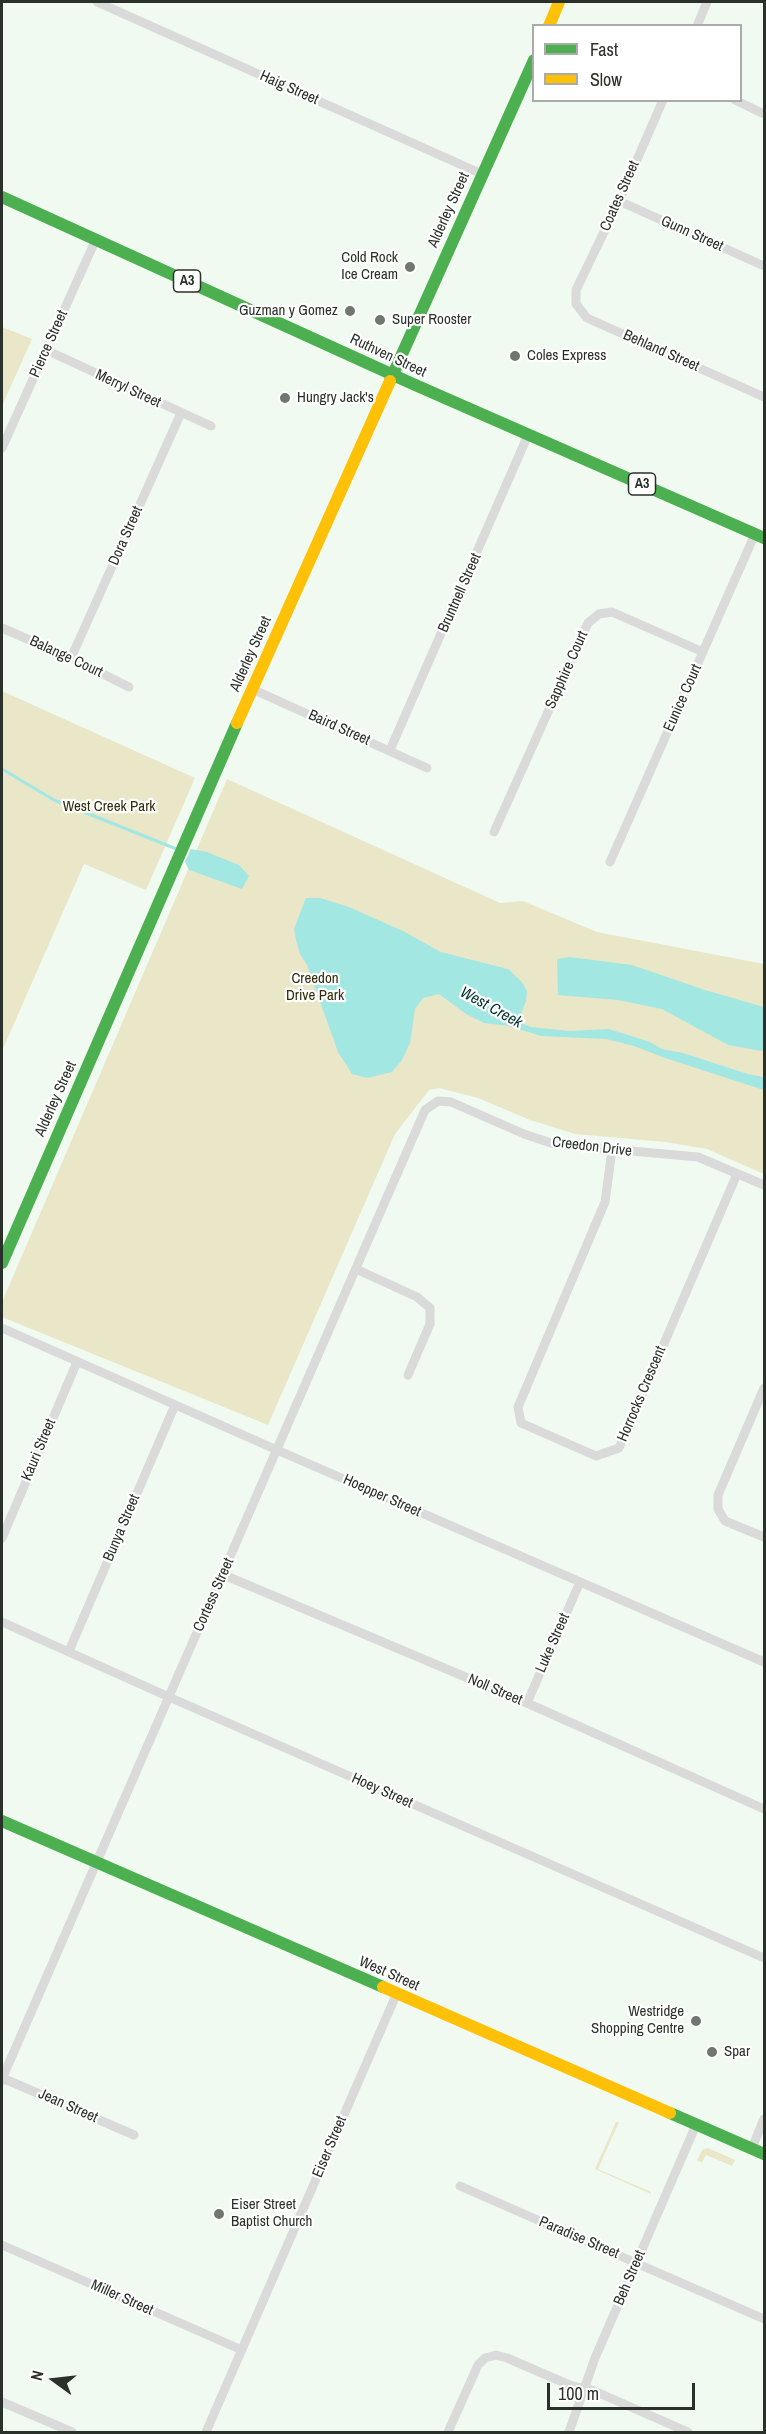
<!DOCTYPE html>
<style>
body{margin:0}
#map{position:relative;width:766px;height:2434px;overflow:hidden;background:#f0faf0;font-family:"Archivo Narrow",sans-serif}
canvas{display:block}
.frame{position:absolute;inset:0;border:3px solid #2a302a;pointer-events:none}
.legend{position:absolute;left:532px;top:24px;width:210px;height:78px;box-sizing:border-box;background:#fff;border:2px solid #aaacaa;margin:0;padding:8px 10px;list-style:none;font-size:18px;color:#2a302a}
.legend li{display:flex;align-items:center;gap:12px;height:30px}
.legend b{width:30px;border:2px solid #aaacaa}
.north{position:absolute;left:24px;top:2350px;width:60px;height:60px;-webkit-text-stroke:4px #fff;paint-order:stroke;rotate:285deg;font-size:16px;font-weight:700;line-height:24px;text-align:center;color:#2a302a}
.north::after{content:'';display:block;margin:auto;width:21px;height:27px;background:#2a302a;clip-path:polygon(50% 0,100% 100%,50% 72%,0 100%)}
.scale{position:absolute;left:547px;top:2383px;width:148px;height:27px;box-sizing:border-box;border:3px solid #2a302a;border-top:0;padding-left:8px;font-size:18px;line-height:21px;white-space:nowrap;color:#2a302a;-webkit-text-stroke:4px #fff;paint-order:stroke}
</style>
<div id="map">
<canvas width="766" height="2434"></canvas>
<div class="frame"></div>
<ul class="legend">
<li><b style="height:8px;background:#4caf50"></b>Fast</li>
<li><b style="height:8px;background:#ffc107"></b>Slow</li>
</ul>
<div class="north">N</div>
<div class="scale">100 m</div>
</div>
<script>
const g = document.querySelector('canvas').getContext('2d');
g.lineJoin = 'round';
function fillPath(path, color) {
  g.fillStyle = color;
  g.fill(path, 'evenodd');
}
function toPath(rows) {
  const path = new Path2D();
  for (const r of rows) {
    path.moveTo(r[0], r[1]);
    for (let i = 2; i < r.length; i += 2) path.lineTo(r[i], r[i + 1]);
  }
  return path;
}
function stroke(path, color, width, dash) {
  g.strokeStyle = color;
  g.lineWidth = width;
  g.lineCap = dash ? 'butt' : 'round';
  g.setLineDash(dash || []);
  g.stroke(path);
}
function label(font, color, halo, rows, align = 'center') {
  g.font = font + ' "Archivo Narrow",sans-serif';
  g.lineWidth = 4.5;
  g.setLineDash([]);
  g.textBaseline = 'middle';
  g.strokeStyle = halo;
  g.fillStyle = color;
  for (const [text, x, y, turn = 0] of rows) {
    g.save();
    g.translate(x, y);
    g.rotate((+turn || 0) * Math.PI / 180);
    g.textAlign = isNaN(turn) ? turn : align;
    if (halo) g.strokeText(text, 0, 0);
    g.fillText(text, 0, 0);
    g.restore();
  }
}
fillPath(toPath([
 [2,327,32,339,2,406],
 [2,691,195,778,146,890,84,864,2,1051],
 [227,779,500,903,523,901,597,932,764,964,764,1174,707,1149,665,1142,575,1134,530,1120,478,1098,439,1088,429,1090,395,1134,268,1425,2,1317,2,1302],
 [616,2122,619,2122,598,2169,651,2192,651,2194,595,2169],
 [708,2148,735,2160,732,2166,706,2155,702,2162,697,2161,702,2150]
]), '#e9e7c8');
fillPath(toPath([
 [191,849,207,852,239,865,249,876,242,889,189,870,185,862],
 [306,898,320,898,349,907,403,931,441,952,508,969,522,982,527,991,526,1001,520,1016,523,1024,531,1027,570,1031,609,1029,650,1042,662,1049,683,1053,748,1074,764,1077,764,1090,665,1058,634,1046,606,1039,541,1036,509,1026,484,1023,466,1014,439,994,423,998,415,1009,410,1043,402,1060,392,1072,367,1078,352,1074,338,1052,307,965,300,954,296,940,294,929],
 [570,957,632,965,705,990,764,1007,764,1048,762,1051,728,1045,662,1009,618,1000,558,995,557,959]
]), '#a3e7e3');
stroke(toPath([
 [2,769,54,800,179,850]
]), '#a3e7e3', 3);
stroke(toPath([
 [97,2,482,174],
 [697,26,707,2],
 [663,100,619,201,576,290,576,304,587,318,764,397],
 [735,100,764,114],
 [619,201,764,266],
 [46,350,211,426],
 [2,448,96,239],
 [2,628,71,658,129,687],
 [71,658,181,413],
 [252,689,427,768],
 [390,750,528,435],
 [494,832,588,623,599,614,612,612,703,652],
 [610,862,755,534],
 [612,1150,605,1202,518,1407,521,1423,596,1456,619,1448,737,1174],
 [356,1269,417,1297,430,1308,430,1324,408,1375],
 [2,1328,277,1450,764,1662],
 [764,1388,718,1495,718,1509,725,1521,764,1537],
 [2,1538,77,1362],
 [224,1575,527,1703,764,1809],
 [2,1622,169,1697,764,1958],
 [69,1651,175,1405],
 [527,1703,580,1582],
 [2,2079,425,1110,438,1101,451,1102,524,1134,554,1144,698,1157,764,1185],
 [2,2080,7,2080,134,2135],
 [752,2148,764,2119],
 [460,2186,764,2319],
 [2,2245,242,2350],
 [2,2402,72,2432],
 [206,2432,397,1993],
 [448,2432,478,2365,485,2358,496,2355,507,2358,572,2386,592,2390,688,2432],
 [569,2432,595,2358,696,2125]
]), '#d9dad9', 9);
stroke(toPath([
 [2,197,413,384,764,538],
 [390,381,534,60],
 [2,1263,237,723],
 [2,1821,383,1987],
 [670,2113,764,2154]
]), '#4caf50', 12);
stroke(toPath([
 [549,26,559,2],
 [237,723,390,381],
 [383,1987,670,2113]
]), '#ffc107', 12);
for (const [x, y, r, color] of [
 [410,267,6,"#6f776f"],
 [350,311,6,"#6f776f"],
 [380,320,6,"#6f776f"],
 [515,356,6,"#6f776f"],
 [285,398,6,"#6f776f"],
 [696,2021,6,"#6f776f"],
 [712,2052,6,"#6f776f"],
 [219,2214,6,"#6f776f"]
]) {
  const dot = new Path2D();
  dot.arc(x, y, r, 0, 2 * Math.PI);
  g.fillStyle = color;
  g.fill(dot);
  stroke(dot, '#fff', 2);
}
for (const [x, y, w] of [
 [187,281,27],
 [642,484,27]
]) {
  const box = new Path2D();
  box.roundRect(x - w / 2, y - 11, w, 22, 4.5);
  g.fillStyle = '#fff';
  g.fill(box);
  stroke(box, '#2a302a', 1.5);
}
label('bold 14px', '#2a302a', null, [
 ["A3",187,281],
 ["A3",642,484]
]);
label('15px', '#2a302a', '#fff', [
 ["Haig Street",289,88,24],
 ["Coates Street",620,196,-66],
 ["Alderley Street",449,210,-66],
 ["Gunn Street",692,234,24],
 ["Pierce Street",49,344,-66],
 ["Behland Street",661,351,24],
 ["Ruthven Street",388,356,25],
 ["Merryl Street",128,389,25],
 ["Dora Street",126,536,-66],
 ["Bruntnell Street",460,593,-66],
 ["Alderley Street",251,654,-66],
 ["Balange Court",66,657,25],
 ["Sapphire Court",567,670,-66],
 ["Eunice Court",683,698,-66],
 ["Baird Street",339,728,24],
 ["Alderley Street",56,1099,-66],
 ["Creedon Drive",592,1147,7],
 ["Horrocks Crescent",642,1394,-67],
 ["Kauri Street",39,1450,-67],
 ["Hoepper Street",382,1496,24],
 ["Bunya Street",122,1528,-67],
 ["Cortess Street",214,1595,-66],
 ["Luke Street",553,1643,-66],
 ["Noll Street",495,1690,23],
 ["Hoey Street",382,1791,24],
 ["West Street",389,1974,24],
 ["Jean Street",68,2106,24],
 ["Eiser Street",330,2147,-67],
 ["Paradise Street",579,2238,23],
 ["Beh Street",630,2278,-67],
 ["Miller Street",122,2298,24]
]);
label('15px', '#2a302a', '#fff', [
 ["Cold Rock",398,258,"right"],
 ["Ice Cream",398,275,"right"],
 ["Guzman y Gomez",338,311,"right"],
 ["Super Rooster",392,320],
 ["Coles Express",527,356],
 ["Hungry Jack's",297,398],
 ["Westridge",684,2012,"right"],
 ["Shopping Centre",684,2029,"right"],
 ["Spar",724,2052],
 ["Eiser Street",231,2205],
 ["Baptist Church",231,2222]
], 'left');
label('15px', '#322b0c', '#fff', [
 ["West Creek Park",109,807],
 ["Creedon",315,979],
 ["Drive Park",315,996]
]);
label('italic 16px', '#033332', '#fff', [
 ["West Creek",491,1008,29]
]);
</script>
